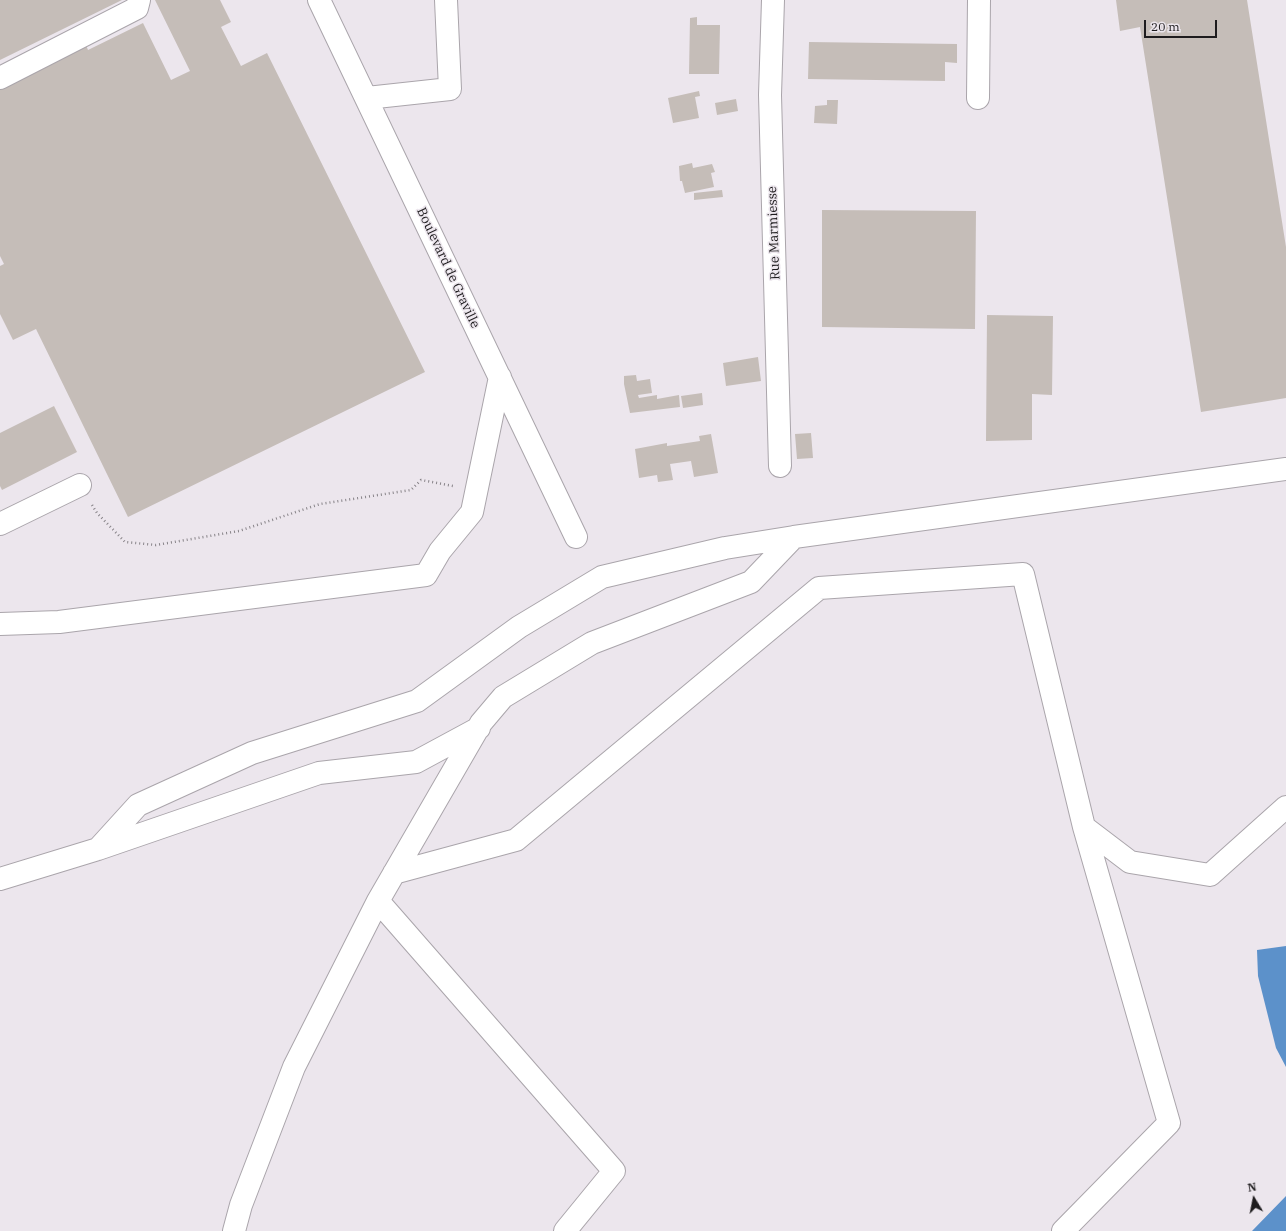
<!DOCTYPE html>
<style>
body{margin:0}
#map{position:relative;width:1286px;height:1231px;overflow:hidden;background:#ece6ed;font-family:"IBM Plex Serif",serif}
canvas{display:block}
.north{position:absolute;left:1234px;top:1179px;width:40px;height:40px;-webkit-text-stroke:3px #ece6ed;paint-order:stroke;rotate:350deg;font-size:11px;font-weight:700;line-height:16px;text-align:center;color:#1e1c1e}
.north::after{content:'';display:block;margin:auto;width:14px;height:18px;background:#1e1c1e;clip-path:polygon(50% 0,100% 100%,50% 72%,0 100%)}
.scale{position:absolute;left:1144px;top:20px;width:73px;height:18px;box-sizing:border-box;border:2px solid #1e1c1e;border-top:0;padding-left:5px;font-size:12px;line-height:14px;white-space:nowrap;color:#1e1c1e;-webkit-text-stroke:3px #ece6ed;paint-order:stroke}
</style>
<div id="map">
<canvas width="1286" height="1231"></canvas>
<div class="north">N</div>
<div class="scale">20 m</div>
</div>
<script>
const g = document.querySelector('canvas').getContext('2d');
g.lineJoin = 'round';
function fillPath(path, color) {
  g.fillStyle = color;
  g.fill(path, 'evenodd');
}
function toPath(rows) {
  const path = new Path2D();
  for (const r of rows) {
    path.moveTo(r[0], r[1]);
    for (let i = 2; i < r.length; i += 2) path.lineTo(r[i], r[i + 1]);
  }
  return path;
}
function stroke(path, color, width, dash) {
  g.strokeStyle = color;
  g.lineWidth = width;
  g.lineCap = dash ? 'butt' : 'round';
  g.setLineDash(dash || []);
  g.stroke(path);
}
function label(font, color, halo, rows, align = 'center') {
  g.font = font + ' "IBM Plex Serif",serif';
  g.lineWidth = 3;
  g.setLineDash([]);
  g.textBaseline = 'middle';
  g.strokeStyle = halo;
  g.fillStyle = color;
  for (const [text, x, y, turn = 0] of rows) {
    g.save();
    g.translate(x, y);
    g.rotate((+turn || 0) * Math.PI / 180);
    g.textAlign = isNaN(turn) ? turn : align;
    if (halo) g.strokeText(text, 0, 0);
    g.fillText(text, 0, 0);
    g.restore();
  }
}
fillPath(toPath([
 [1286,946,1286,1067,1276,1048,1258,976,1257,950],
 [1286,1196,1286,1231,1252,1231]
]), '#5c91ca');
fillPath(toPath([
 [0,0,122,0,0,60],
 [155,0,220,0,231,22,221,27,241,66,267,53,425,372,128,517,36,329,13,340,0,314,0,266,4,264,0,256,0,87,86,45,88,50,143,23,171,80,190,71],
 [1116,0,1247,0,1286,247,1286,398,1201,412,1140,27,1120,31],
 [697,17,697,25,720,25,719,74,689,74,690,18],
 [809,42,957,44,957,63,945,62,945,81,808,79],
 [699,91,700,96,695,97,699,118,673,123,668,98],
 [736,99,738,111,717,115,715,103],
 [827,100,838,100,837,124,814,123,815,106,827,105],
 [692,163,693,168,712,164,715,172,711,173,714,187,685,193,682,181,680,181,679,166],
 [722,190,723,197,694,200,694,193],
 [822,210,976,211,975,329,822,327],
 [987,315,1053,316,1052,395,1032,394,1032,440,986,441],
 [758,357,761,381,726,386,723,363],
 [636,375,637,381,650,379,652,393,638,395,639,398,657,395,657,399,679,395,680,407,630,413,624,384,624,376],
 [702,393,703,405,683,408,681,396],
 [54,406,77,452,2,490,0,486,0,433],
 [811,433,813,458,797,459,795,434],
 [711,434,718,473,694,477,691,461,670,464,673,480,658,482,657,475,639,478,635,449,667,443,667,446,700,441,699,436]
]), '#c5bdb8');
const minor = toPath([
 [319,0,576,537],
 [773,0,770,95,780,466],
 [0,78,137,8,139,0],
 [367,98,450,89,446,0],
 [978,98,979,0],
 [0,524,80,485],
 [0,624,59,622,426,575,440,551,472,512,500,377],
 [98,849,138,805,252,753,417,701,519,627,602,577,725,548,794,537],
 [394,873,516,840,819,588,1023,574,1084,827],
 [0,879,98,849,319,773,416,762,479,728],
 [234,1231,241,1205,294,1067,378,901],
 [565,1231,614,1171,378,901,481,723,503,697,592,643,751,582,794,537,1286,469],
 [1063,1231,1169,1123,1084,827,1130,862,1210,875,1286,807]
]);
stroke(minor, '#aaa5ab', 24);
stroke(toPath([
 [92,505,97,513,125,542,156,545,239,531,320,504,411,490,421,480,453,486]
]), '#888489', 2.5, [1, 3]);
stroke(minor, '#fff', 22);
label('13px', '#1e1c1e', '#ece6ed', [
 ["Rue Marmiesse",774,233,-92],
 ["Boulevard de Graville",448,268,65]
]);
</script>
